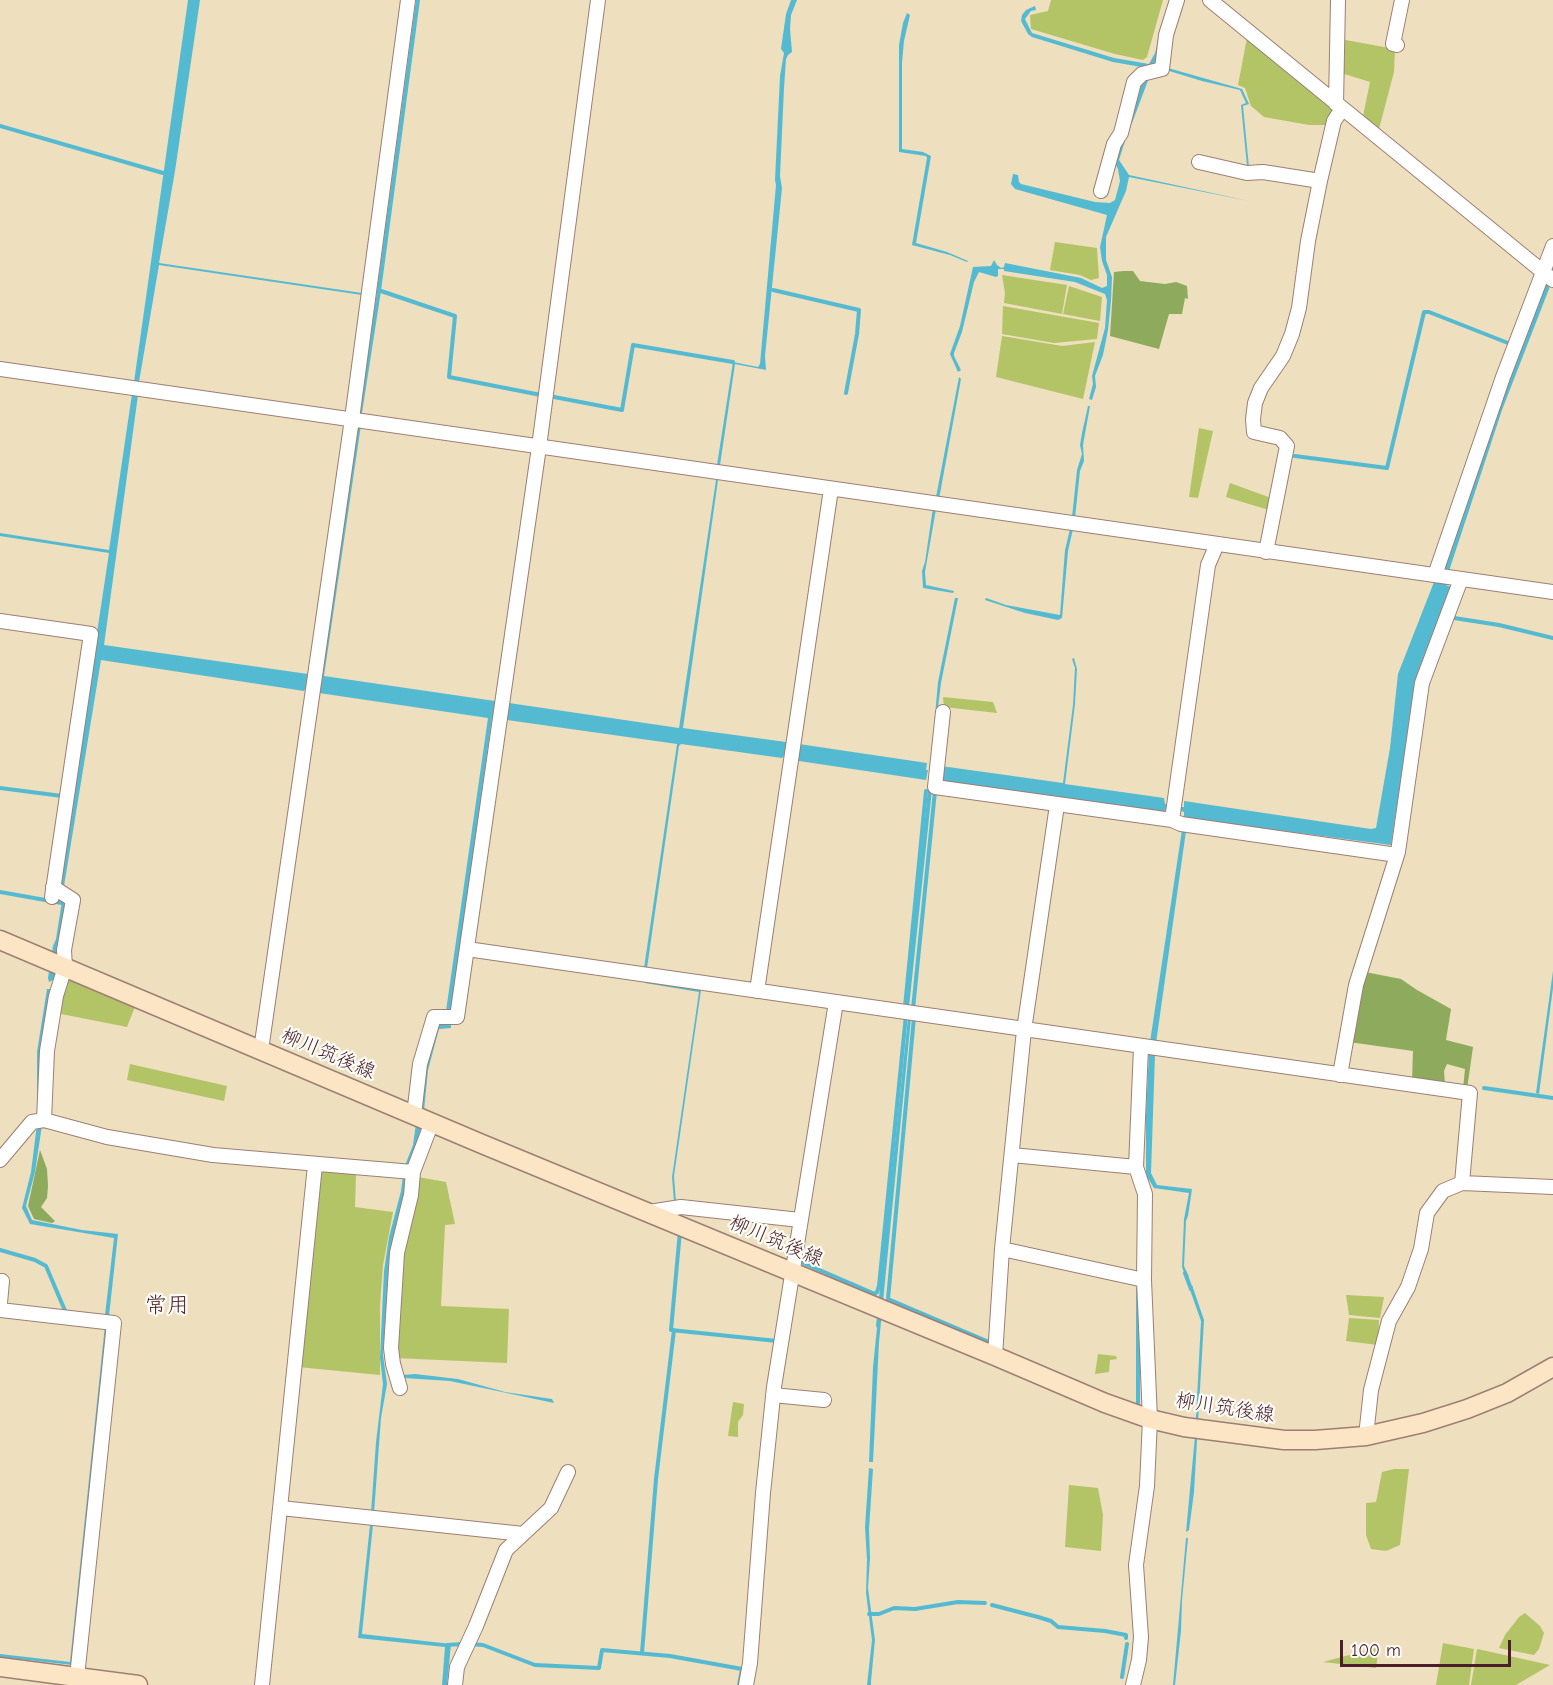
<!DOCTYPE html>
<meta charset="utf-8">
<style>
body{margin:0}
#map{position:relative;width:1553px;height:1685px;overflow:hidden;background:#eedfbe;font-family:"Comic Neue",sans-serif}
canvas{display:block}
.scale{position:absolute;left:1340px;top:1640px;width:171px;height:27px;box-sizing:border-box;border:3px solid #4a1f2b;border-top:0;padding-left:8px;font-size:18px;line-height:21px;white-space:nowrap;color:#4a1f2b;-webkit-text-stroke:4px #fdfcf7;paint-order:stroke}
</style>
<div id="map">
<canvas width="1553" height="1685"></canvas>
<div class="scale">100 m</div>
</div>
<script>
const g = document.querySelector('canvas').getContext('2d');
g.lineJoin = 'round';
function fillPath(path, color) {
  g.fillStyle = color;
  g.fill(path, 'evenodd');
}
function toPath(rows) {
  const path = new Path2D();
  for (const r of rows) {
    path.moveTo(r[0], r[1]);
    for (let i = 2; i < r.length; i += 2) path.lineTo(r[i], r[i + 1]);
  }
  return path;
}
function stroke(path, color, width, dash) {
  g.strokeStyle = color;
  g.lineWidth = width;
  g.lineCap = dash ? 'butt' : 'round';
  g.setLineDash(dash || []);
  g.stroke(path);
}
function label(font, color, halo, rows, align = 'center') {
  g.font = font + ' "Comic Neue","Klee One",sans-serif';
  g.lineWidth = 4.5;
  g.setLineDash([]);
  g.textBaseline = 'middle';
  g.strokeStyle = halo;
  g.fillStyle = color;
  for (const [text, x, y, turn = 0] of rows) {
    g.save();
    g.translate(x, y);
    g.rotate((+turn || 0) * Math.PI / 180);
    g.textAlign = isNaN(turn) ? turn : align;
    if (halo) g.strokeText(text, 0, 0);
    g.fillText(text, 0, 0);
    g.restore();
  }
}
fillPath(toPath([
 [1051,0,1163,0,1147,57,1143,60,1115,54,1031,29,1030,15,1048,11],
 [1247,38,1335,111,1329,125,1309,125,1264,117,1251,106,1245,88,1238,85],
 [1340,39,1395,49,1394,72,1379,129,1363,116,1370,82,1341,73],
 [1055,242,1097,248,1099,278,1091,280,1080,275,1050,270],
 [1002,275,1067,285,1062,314,1004,303,1005,293],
 [1069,286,1102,297,1100,321,1063,314],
 [1003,306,1099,323,1097,339,1054,343,1002,334],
 [1002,336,1062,346,1095,342,1083,399,996,377],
 [1199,428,1213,431,1198,498,1189,497],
 [1230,483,1274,499,1272,511,1226,497],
 [943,697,993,702,997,713,944,707],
 [68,979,136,1004,127,1027,56,1013,65,981],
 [130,1064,227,1086,224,1101,127,1080],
 [321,1171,356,1174,355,1207,393,1212,383,1265,380,1305,380,1375,298,1367,317,1178],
 [418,1177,446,1182,455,1224,445,1225,441,1306,509,1309,507,1363,394,1358,397,1280],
 [1346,1295,1384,1297,1380,1318,1349,1315],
 [1349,1318,1379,1320,1378,1345,1346,1341],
 [1098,1354,1116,1356,1117,1359,1110,1360,1109,1372,1095,1374],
 [733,1402,744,1404,743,1415,738,1422,738,1437,728,1436],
 [1394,1469,1409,1469,1400,1545,1386,1551,1371,1549,1366,1535,1366,1503,1376,1502,1382,1472],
 [1069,1485,1098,1488,1103,1515,1101,1551,1065,1547],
 [1525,1613,1540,1626,1544,1633,1539,1649,1534,1655,1499,1648,1505,1635,1519,1617],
 [1443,1643,1474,1649,1469,1685,1436,1685],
 [1379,1646,1376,1668,1323,1662,1379,1647],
 [1477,1649,1482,1650,1550,1665,1516,1685,1471,1685]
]), '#b3c467');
fillPath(toPath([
 [1123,271,1133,271,1140,281,1165,284,1176,282,1187,286,1188,299,1185,298,1182,314,1169,314,1159,349,1110,336,1114,272],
 [1365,972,1401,979,1417,990,1451,1009,1446,1040,1473,1047,1467,1089,1463,1089,1465,1069,1447,1064,1444,1071,1445,1085,1412,1081,1413,1051,1349,1042],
 [40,1150,47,1169,48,1186,47,1198,41,1207,55,1221,52,1223,34,1219,28,1206]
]), '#8eaa5c');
fillPath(toPath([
 [188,0,200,0,175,171,159,263,362,293,362,295,159,265,139,382,134,382],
 [416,0,420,0,381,291,362,413,360,413,375,304,377,293,375,291,377,290],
 [791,0,797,0,791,15,790,29,792,52,788,55,786,59,784,88,780,176,782,188,765,356,766,370,735,364,720,465,717,465,733,362,758,367,760,364,776,185,775,180,780,76,784,53,781,49,786,14],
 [1169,0,1172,0,1158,54,1129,131,1125,130,1138,85,1147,68,1113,62,1032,37,1028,34,1021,21,1022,15,1026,10,1035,6,1036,10,1031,11,1025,19,1032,33,1114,58,1149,64,1155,53],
 [907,13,910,15,904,41,902,63,902,149,923,152,931,156,916,243,947,252,968,261,967,262,950,255,912,245,927,158,926,156,899,152,899,45,903,23],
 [1168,68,1242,89,1249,104,1243,106,1249,167,1247,166,1241,105,1246,103,1240,90,1202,81,1166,70],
 [1121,139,1125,141,1119,160,1129,175,1249,201,1129,177,1126,191,1106,237,1106,260,1112,277,1111,301,1108,330,1103,355,1095,376,1096,387,1092,400,1089,399,1093,384,1092,376,1105,328,1107,300,1105,294,1075,282,1004,271,1004,269,998,269,998,276,996,277,979,272,974,282,962,332,954,353,954,356,961,370,958,372,950,354,960,326,973,267,991,266,994,260,997,265,1001,268,1004,267,1005,263,1081,278,1102,288,1107,286,1107,275,1102,261,1100,247,1107,215,1015,189,1011,184,1013,174,1018,175,1019,182,1021,184,1095,202,1110,203,1115,200,1120,181,1118,169,1114,161],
 [1553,259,1553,277,1549,289,1502,410,1449,571,1444,569,1496,414],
 [959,377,961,379,939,499,936,497],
 [132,394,138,395,104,645,308,674,307,685,304,691,101,660,64,886,59,885,109,553,0,536,0,533,109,550],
 [1088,406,1090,406,1083,445,1084,461,1080,471,1075,518,1072,517,1077,470,1082,454,1080,445,1082,433],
 [358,424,361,425,324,676,495,701,494,706,497,707,492,718,451,1011,446,1011,488,718,319,693],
 [716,480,718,480,683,728,786,742,786,754,782,758,681,744,679,746,647,968,644,968,677,744,507,720,508,715,505,714,509,703,679,728],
 [933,508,936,509,925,572,926,585,954,591,953,593,923,588,922,571,925,562],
 [1070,529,1073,529,1068,551,1062,618,1058,620,1025,613,985,600,986,598,1006,605,1060,615,1065,550],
 [1442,581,1447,582,1446,585,1451,587,1416,678,1391,845,1184,818,1184,812,1180,811,1180,807,1184,807,1184,801,1371,829,1376,828,1390,748,1398,674,1434,582,1441,583],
 [955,598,958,598,941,683,929,782,938,682],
 [1074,658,1077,669,1075,704,1065,784,1164,798,1165,804,1168,805,1164,812,940,781,941,766,1063,783,1073,705,1075,668,1072,659],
 [799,744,927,763,926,770,928,770,926,780,799,761],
 [928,789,932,790,909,1007,911,1018,879,1342,873,1462,869,1462,873,1367,877,1328,876,1326,908,1018,906,1006],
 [1182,830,1186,831,1156,1043,1150,1042],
 [65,899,55,979,49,982,48,978,53,946,56,939,62,901],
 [1553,971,1553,988,1539,1094,1536,1093],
 [644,981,701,990,674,1176,676,1202,674,1202,672,1177,699,992,645,983],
 [47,989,52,989,40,1057,42,1125,35,1172,26,1206,32,1220,82,1230,118,1234,109,1316,105,1315,114,1238,30,1224,22,1208,31,1172,37,1124,37,1052],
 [437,1023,451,1024,451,1028,439,1029,428,1070,423,1121,395,1230,389,1260,383,1355,387,1384,381,1418,374,1513,371,1513,376,1442,383,1384,380,1358,384,1271,389,1237,401,1191,404,1168,413,1145,424,1067],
 [1149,1053,1155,1054,1151,1173,1157,1185,1192,1189,1188,1216,1186,1221,1184,1266,1189,1277,1186,1278,1182,1267,1184,1219,1189,1193,1154,1188,1146,1175,1146,1115],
 [1192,1285,1204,1320,1194,1492,1189,1530,1186,1532,1195,1436,1201,1321,1189,1287],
 [105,1325,108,1326,73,1665,0,1657,0,1654,70,1662],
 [415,1374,458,1379,505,1392,552,1399,554,1403,450,1381,404,1378,403,1375],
 [869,1468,873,1469,869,1529,870,1558,868,1588,875,1640,871,1681,871,1685,867,1685,872,1640,866,1593,867,1560,865,1527],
 [373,1524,362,1634,451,1644,447,1685,442,1685,445,1647,358,1638,370,1525],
 [1186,1538,1188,1538,1182,1600,1181,1631,1175,1685,1173,1685]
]), '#54bad2');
stroke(toPath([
 [0,126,163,173],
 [773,290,859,310,857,334,846,393],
 [381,291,455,316,449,377,541,395],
 [549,396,622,410,633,345,733,362],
 [1295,456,1387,468,1424,312,1429,312,1508,343],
 [1454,618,1499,625,1553,638],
 [0,788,62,796],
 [0,892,62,903],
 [905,1007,926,791],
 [913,1009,935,791],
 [914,1017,888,1299,989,1342,991,1339],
 [1484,1088,1553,1098],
 [680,1231,671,1330,777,1341],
 [0,1250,35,1260,46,1266,66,1313],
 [801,1262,875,1294,877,1292,879,1286,906,1015],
 [1185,1273,1191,1289],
 [1138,1289,1138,1403],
 [992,1605,1038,1617,1051,1621,1058,1627,1105,1631,1126,1635,1126,1638],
 [869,1614,879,1614,894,1608,915,1609,958,1602,985,1603],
 [470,1644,483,1645,535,1665,599,1668,602,1650,670,1656,742,1669,739,1685],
 [447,1645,463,1644],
 [642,1653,656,1479,674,1330],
 [1122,1677,1127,1644]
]), '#54bad2', 4);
const street = toPath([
 [1210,0,1553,280],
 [1397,45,1393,44,1402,0],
 [1336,104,1338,0],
 [1199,162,1247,173,1263,172,1320,181],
 [1101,191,1114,144,1121,133,1134,82,1142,74,1162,69,1166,35,1177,0],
 [0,369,1553,592],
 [1266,552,1287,446,1280,438,1254,432,1253,419,1255,403,1261,388,1283,356,1292,334,1299,308,1308,241,1320,181,1334,121,1342,109],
 [1435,575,1503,377,1553,246],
 [0,621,91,634,52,897],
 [943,712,935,787,1172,820,1181,824,1397,855],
 [1172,820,1208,565,1217,544],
 [467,949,1470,1093,1462,1183],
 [757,991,831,489],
 [261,1050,352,419,408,0],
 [1340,1075,1356,985,1398,852,1422,683,1461,579],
 [414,1115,420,1064,434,1017,457,1017,539,447,598,0],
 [44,1120,47,1051,56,996,65,967,64,950,73,900,53,887],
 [1012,1155,1136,1167],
 [0,1160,32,1122,44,1120,107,1137,213,1155,413,1172],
 [649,1212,681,1207,800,1220],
 [1002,1249,1144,1280],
 [0,1303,2,1281],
 [0,1310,114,1323,77,1677],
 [995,1356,1002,1249,1024,1030,1057,805],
 [400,1388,393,1364,391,1348,397,1253,411,1195,413,1172,432,1122],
 [773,1395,824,1400],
 [1366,1436,1371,1390,1389,1321,1408,1287,1421,1249,1427,1213,1443,1191,1462,1183,1553,1187],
 [281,1508,523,1534],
 [262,1685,315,1165],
 [455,1685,457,1667,476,1626,506,1550,551,1508,568,1472],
 [746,1685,750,1663,763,1493,774,1387,836,1002],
 [1133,1685,1139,1660,1141,1637,1136,1565,1147,1486,1150,1419,1144,1280,1145,1194,1136,1167,1141,1047]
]);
const secondary = toPath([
 [0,940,482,1144,995,1356,1105,1403,1150,1419,1184,1427,1284,1440,1315,1440,1366,1436,1423,1423,1467,1409,1507,1393,1553,1367],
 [0,1667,138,1685]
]);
stroke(street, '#9c7f74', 16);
stroke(secondary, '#9c7f74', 21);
stroke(street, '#fff', 14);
stroke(secondary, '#fce5c4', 18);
label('20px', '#4a1f2b', '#fdfcf7', [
 ["柳川筑後線",328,1054,23],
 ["柳川筑後線",776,1241,23],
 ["柳川筑後線",1225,1408,9]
]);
label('22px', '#4a1f2b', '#fdfcf7', [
 ["常用",167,1306]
]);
</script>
